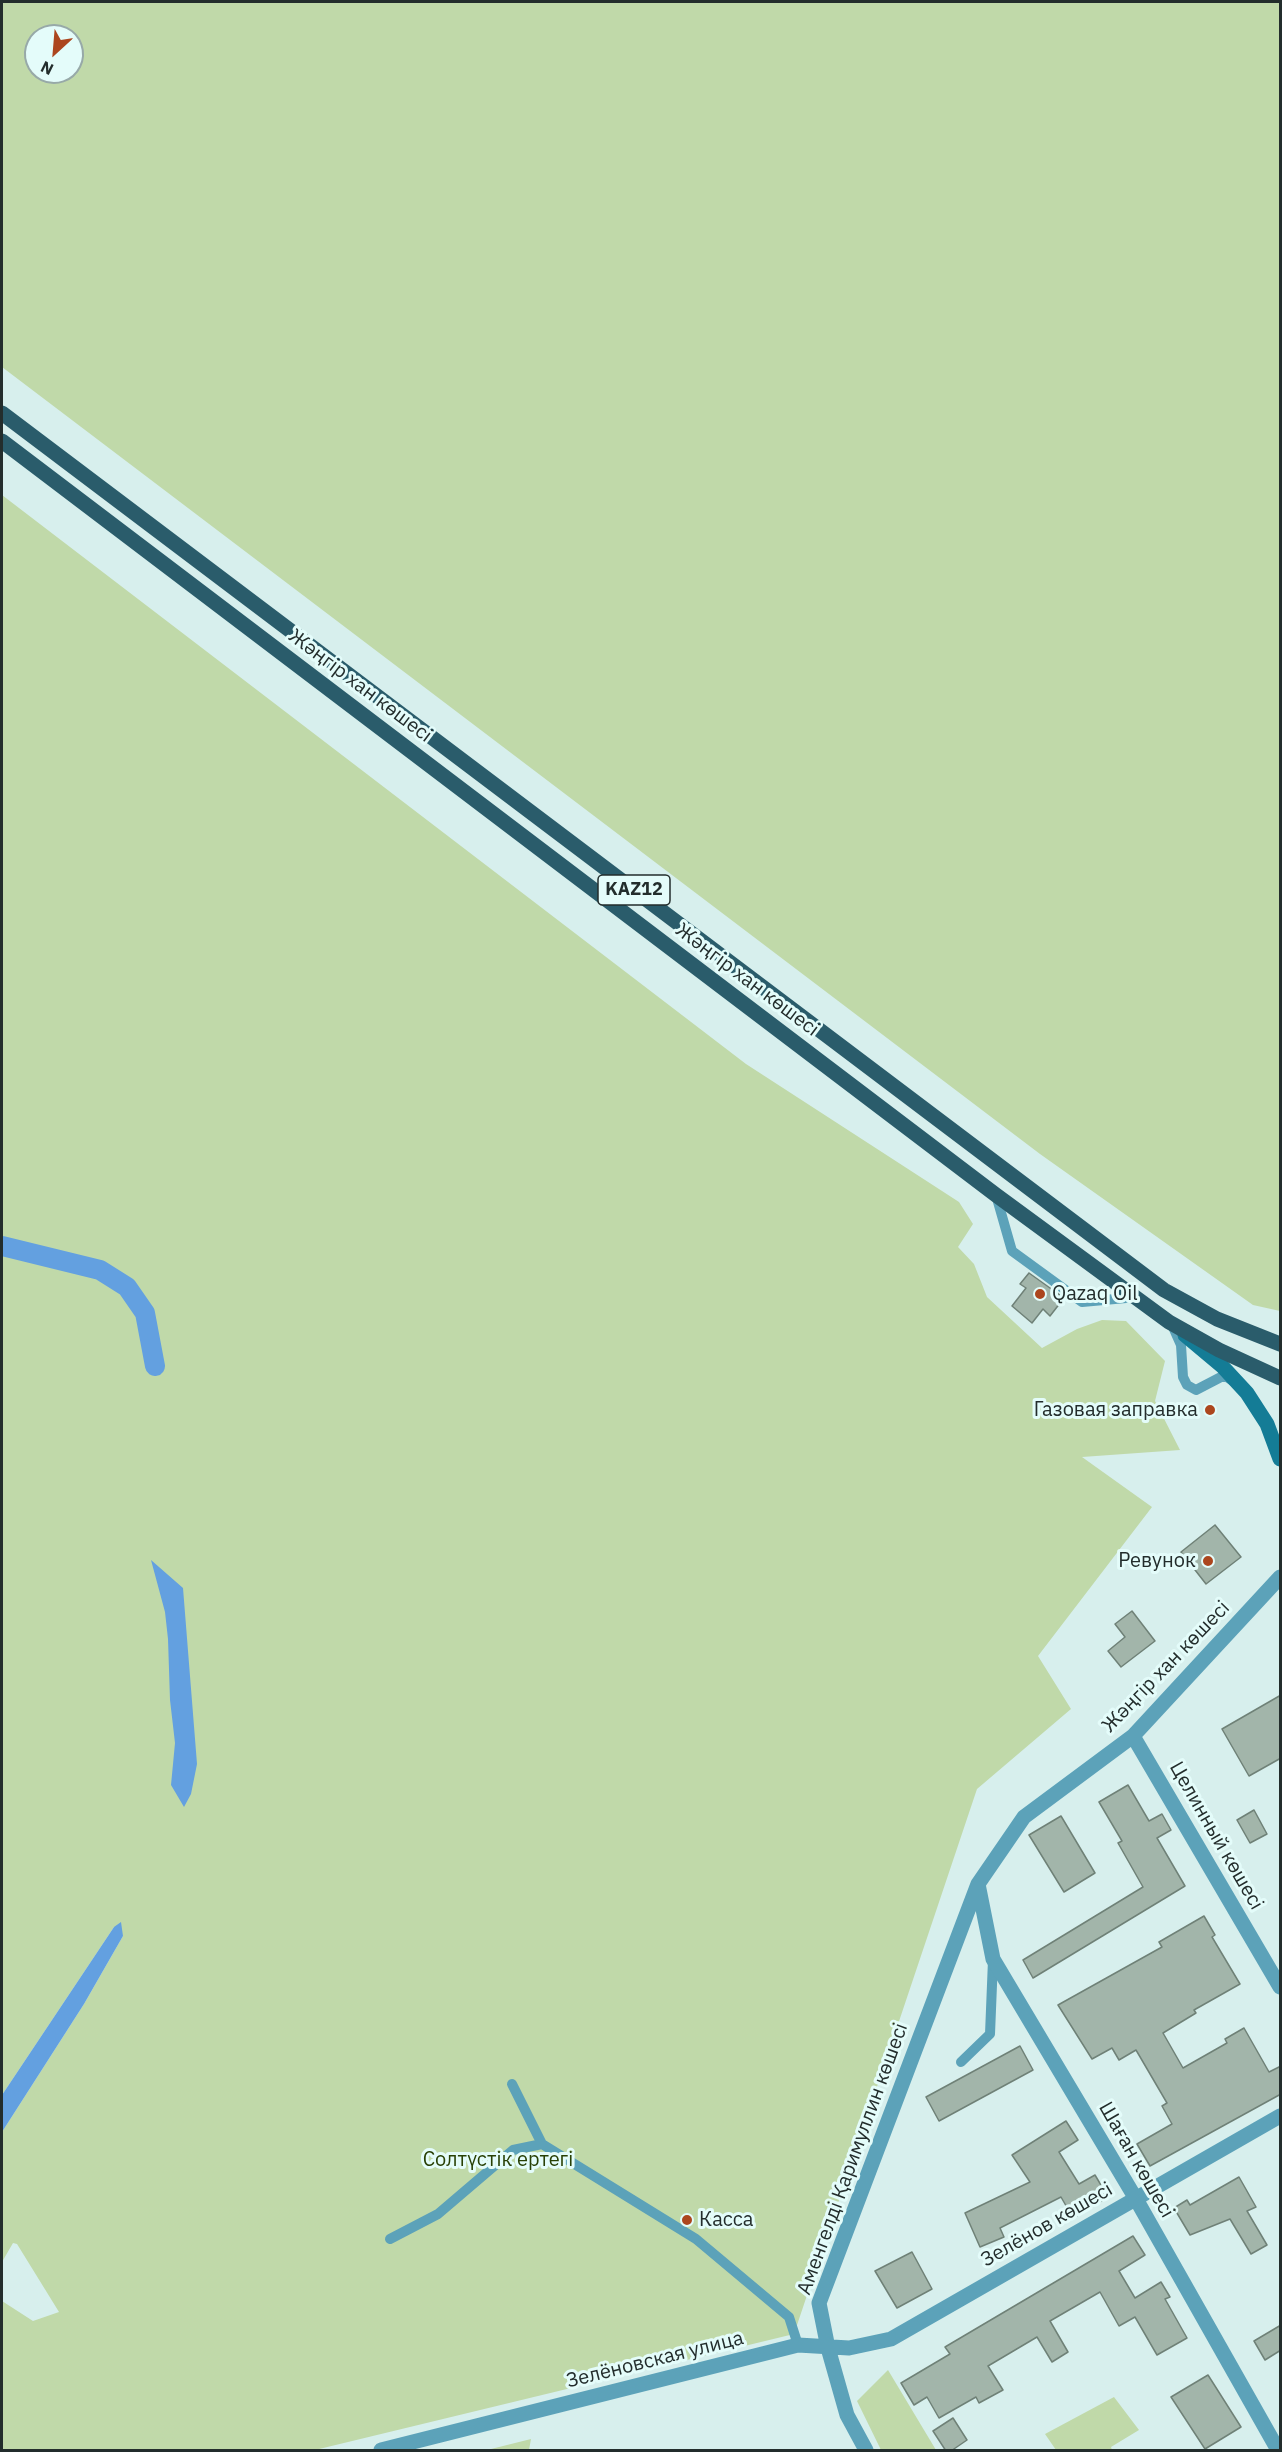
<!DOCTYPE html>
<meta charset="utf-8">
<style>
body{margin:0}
#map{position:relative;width:1282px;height:2452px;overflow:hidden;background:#d7efed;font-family:"IBM Plex Sans",sans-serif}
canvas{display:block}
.frame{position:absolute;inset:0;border:3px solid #232d2c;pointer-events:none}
.north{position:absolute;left:24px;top:24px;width:60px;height:60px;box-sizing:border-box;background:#e4fcfa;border:2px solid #97a9a8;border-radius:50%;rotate:206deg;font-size:16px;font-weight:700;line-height:24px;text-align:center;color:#232d2c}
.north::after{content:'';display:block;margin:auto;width:21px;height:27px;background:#ac461e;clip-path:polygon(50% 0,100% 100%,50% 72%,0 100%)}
</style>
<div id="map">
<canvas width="1282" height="2452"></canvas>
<div class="frame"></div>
<div class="north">N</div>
</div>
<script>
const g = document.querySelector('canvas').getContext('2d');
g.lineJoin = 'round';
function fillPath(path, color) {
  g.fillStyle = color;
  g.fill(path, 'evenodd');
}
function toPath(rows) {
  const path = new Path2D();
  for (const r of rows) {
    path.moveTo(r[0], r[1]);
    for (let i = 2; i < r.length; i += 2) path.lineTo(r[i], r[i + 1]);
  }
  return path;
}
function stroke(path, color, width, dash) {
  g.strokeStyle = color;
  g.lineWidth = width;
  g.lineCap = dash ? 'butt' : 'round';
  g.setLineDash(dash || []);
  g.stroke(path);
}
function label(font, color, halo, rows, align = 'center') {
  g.font = font + ' "IBM Plex Sans",sans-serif';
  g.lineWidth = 6;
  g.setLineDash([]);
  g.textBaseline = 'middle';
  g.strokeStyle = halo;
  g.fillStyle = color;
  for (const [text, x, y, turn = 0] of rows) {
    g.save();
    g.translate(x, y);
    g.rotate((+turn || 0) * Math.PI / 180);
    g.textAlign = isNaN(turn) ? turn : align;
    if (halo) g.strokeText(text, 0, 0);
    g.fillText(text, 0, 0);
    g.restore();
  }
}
fillPath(toPath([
 [2,2,1280,2,1280,1311,1253,1305,1040,1154,2,367],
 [36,36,72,36,72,72,36,72],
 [2,495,746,1064,959,1202,973,1224,958,1247,974,1264,987,1297,1042,1348,1077,1329,1102,1320,1126,1321,1165,1361,1155,1401,1180,1450,1082,1457,1152,1507,1038,1656,1071,1709,977,1789,794,2334,315,2450,2,2450,2,2301,33,2321,59,2312,17,2244,13,2243,2,2262,2,2132,84,2004,123,1936,114,1927,2,2095],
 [888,2370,936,2450,881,2450,857,2401],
 [1114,2397,1139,2430,1111,2447,1112,2450,1056,2450,1045,2434],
 [531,2439,529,2450,487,2450]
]), '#c0d9a9');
fillPath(toPath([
 [151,1560,183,1588,197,1764,191,1794,184,1807,171,1785,175,1743,170,1700,168,1639,165,1612],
 [121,1922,123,1936,84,2004,2,2132,2,2095,114,1927]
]), '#63a0e0');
stroke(toPath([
 [2,1246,100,1270,127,1287,145,1313,155,1366]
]), '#63a0e0', 20);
const building = toPath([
 [1029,1273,1064,1298,1050,1316,1043,1309,1032,1323,1012,1306,1026,1288,1020,1284,1029,1273],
 [1215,1525,1241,1557,1206,1584,1181,1552,1215,1525],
 [1132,1611,1155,1641,1121,1667,1108,1651,1125,1637,1115,1624,1132,1611],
 [1281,1695,1281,1758,1249,1776,1222,1729,1281,1695],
 [1128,1785,1149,1821,1162,1814,1171,1830,1157,1838,1185,1886,1033,1978,1023,1960,1143,1887,1118,1843,1122,1841,1099,1802,1128,1785],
 [1254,1810,1267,1834,1250,1843,1237,1820,1254,1810],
 [1061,1816,1095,1873,1064,1892,1029,1835,1061,1816],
 [1204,1916,1215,1935,1212,1937,1240,1984,1194,2010,1196,2013,1163,2033,1183,2068,1227,2043,1225,2039,1244,2028,1269,2072,1281,2066,1281,2094,1150,2166,1137,2144,1172,2124,1162,2106,1167,2103,1136,2050,1119,2060,1112,2048,1092,2059,1058,2005,1162,1947,1159,1942,1204,1916],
 [1020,2046,1033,2070,939,2121,926,2097,1020,2046],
 [1066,2121,1078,2140,1059,2152,1079,2184,1095,2175,1108,2197,1073,2218,1061,2197,1000,2228,1004,2237,980,2247,965,2213,1030,2182,1012,2155,1066,2121],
 [1239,2177,1256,2207,1247,2211,1267,2245,1251,2254,1230,2219,1190,2235,1174,2208,1187,2200,1190,2205,1239,2177],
 [1133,2236,1145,2255,1119,2271,1135,2298,1161,2282,1170,2297,1165,2299,1187,2338,1157,2355,1135,2317,1119,2326,1100,2292,1050,2321,1068,2352,1052,2362,1037,2337,988,2366,1003,2390,979,2403,976,2397,939,2418,927,2397,914,2405,901,2383,950,2354,945,2347,1133,2236],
 [912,2252,932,2289,897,2308,875,2271,912,2252],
 [1281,2325,1281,2350,1265,2360,1254,2341,1281,2325],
 [1208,2375,1241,2427,1205,2449,1171,2397,1208,2375],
 [953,2418,967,2440,951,2451,946,2451,933,2431,953,2418]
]);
fillPath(building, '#a2b5aa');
stroke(building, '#6f8177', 1.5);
stroke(toPath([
 [996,1195,1012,1251,1082,1302,1137,1297],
 [1173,1327,1181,1345,1183,1377,1187,1385,1196,1390,1221,1377,1227,1377,1233,1381],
 [961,2062,990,2034,993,1960],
 [512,2084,542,2144,696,2239,789,2317,798,2345],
 [390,2239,438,2214,513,2150,542,2144]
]), '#5ca2b9', 10);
stroke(toPath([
 [1133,1736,1280,1987],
 [978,1884,993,1959,1136,2199,1278,2450],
 [381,2450,798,2345,849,2348,891,2339,1280,2116],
 [866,2450,847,2415,828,2348,819,2303,978,1884,1024,1817,1133,1736,1280,1577]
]), '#5ca2b9', 15);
stroke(toPath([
 [1185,1335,1222,1366,1247,1393,1267,1424,1280,1459]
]), '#147c96', 15);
stroke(toPath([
 [2,413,1164,1290,1217,1319,1280,1344],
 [2,441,996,1195,1169,1322,1219,1350,1280,1378]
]), '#2a5c6b', 15);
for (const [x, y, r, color] of [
 [1040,1294,6,"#ac461e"],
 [1210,1410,6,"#ac461e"],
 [1208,1561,6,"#ac461e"],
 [687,2220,6,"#ac461e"]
]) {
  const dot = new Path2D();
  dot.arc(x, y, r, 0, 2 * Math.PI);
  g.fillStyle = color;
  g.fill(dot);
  stroke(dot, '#e4fcfa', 2);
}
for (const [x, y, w] of [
 [634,890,72]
]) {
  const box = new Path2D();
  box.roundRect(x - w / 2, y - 15, w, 30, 4.5);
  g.fillStyle = '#e4fcfa';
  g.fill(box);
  stroke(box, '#232d2c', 1.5);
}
label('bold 18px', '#232d2c', null, [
 ["KAZ12",634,890]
]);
label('20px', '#232d2c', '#e4fcfa', [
 ["Жәңгір хан көшесі",360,686,37],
 ["Жәңгір хан көшесі",747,980,37],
 ["Жәңгір хан көшесі",1166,1667,-46],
 ["Целинный көшесі",1216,1836,60],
 ["Аменгелді Қаримуллин көшесі",853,2159,-70],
 ["Шаған көшесі",1136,2160,60],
 ["Зелёнов көшесі",1047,2225,-30],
 ["Зелёновская улица",655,2360,-14]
]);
label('20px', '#232d2c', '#e4fcfa', [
 ["Qazaq Oil",1052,1294],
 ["Газовая заправка",1198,1410,"right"],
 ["Ревунок",1196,1561,"right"],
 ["Касса",699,2220]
], 'left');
label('20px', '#284005', '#e4fcfa', [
 ["Солтүстік ертегі",498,2160]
]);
</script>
